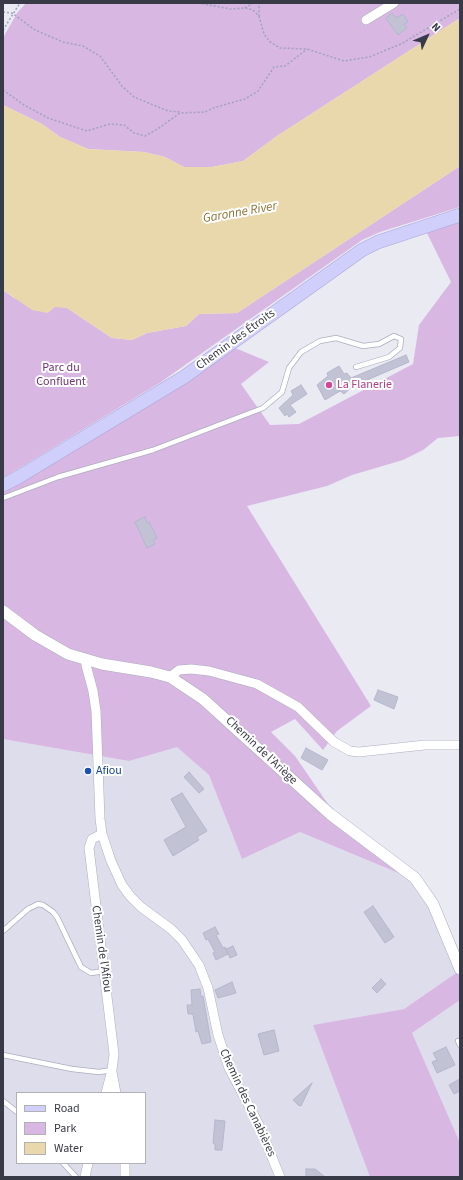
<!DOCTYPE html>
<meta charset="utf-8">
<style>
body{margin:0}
#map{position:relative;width:463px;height:1180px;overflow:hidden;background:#eaeaf3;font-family:"Source Sans 3",sans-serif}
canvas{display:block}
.frame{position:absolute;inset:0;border:4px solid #393a47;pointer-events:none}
.legend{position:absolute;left:16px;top:1092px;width:130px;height:72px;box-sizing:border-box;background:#fff;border:1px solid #b0b0b5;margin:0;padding:5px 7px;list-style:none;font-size:12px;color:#393a47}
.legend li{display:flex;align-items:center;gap:8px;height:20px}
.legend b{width:20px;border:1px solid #b0b0b5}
.north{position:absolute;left:407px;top:16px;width:40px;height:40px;-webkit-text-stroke:3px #fff;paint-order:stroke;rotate:46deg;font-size:11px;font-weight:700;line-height:16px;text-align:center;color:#393a47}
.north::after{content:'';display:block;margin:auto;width:14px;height:18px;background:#393a47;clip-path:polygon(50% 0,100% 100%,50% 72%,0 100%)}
</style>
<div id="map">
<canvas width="463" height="1180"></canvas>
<div class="frame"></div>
<ul class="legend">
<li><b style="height:5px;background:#d0cefa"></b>Road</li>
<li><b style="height:11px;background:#d8b7e3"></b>Park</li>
<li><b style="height:11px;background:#ead8ad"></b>Water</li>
</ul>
<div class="north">N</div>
</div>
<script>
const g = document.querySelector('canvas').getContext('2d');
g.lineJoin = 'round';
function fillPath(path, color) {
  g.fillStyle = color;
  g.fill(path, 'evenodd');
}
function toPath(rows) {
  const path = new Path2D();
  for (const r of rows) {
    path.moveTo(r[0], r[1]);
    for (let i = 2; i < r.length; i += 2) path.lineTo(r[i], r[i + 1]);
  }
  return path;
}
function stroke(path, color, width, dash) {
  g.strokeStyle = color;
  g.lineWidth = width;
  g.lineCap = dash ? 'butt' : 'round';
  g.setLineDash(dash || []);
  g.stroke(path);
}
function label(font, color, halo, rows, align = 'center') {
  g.font = font + ' "Source Sans 3",sans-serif';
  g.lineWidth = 4;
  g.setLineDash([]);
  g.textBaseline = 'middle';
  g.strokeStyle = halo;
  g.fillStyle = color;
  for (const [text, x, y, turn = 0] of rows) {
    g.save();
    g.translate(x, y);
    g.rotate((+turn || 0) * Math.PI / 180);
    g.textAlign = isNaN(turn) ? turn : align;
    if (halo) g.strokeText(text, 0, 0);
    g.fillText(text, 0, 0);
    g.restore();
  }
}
fillPath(toPath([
 [3,739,129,761,177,746,209,775,242,859,300,832,420,882,459,971,404,1009,313,1025,370,1177,3,1177],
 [17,1093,145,1093,145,1163,17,1163],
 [460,1000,460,1143,412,1033]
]), '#ddddeb');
fillPath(toPath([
 [26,3,460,3,460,18,277,136,243,161,212,167,184,167,165,157,144,152,88,149,60,137,42,124,3,105,3,38,17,13],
 [460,166,460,207,380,232,362,240,161,382,3,478,3,290,14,298,67,308,112,338,132,340,147,333,186,326,199,314,237,313],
 [460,221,460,436,438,438,423,450,403,460,352,475,327,486,247,506,371,706,337,731,323,750,295,719,271,732,295,756,330,807,420,882,300,832,242,859,209,775,177,747,129,761,3,739,3,493,235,348,269,362,241,384,270,425,299,424,413,364,419,325,451,282,426,231],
 [459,971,460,1000,412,1033,460,1143,460,1177,370,1177,313,1025,404,1009]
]), '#d8b7e3');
fillPath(toPath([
 [460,18,460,166,237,313,199,314,186,326,147,333,132,340,112,338,67,308,55,307,48,313,32,310,3,290,3,105,42,124,60,137,88,149,144,152,165,157,184,167,212,167,243,161,277,136]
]), '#ead8ad');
const building = toPath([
 [392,13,396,18,403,14,408,22,404,24,407,28,398,35,386,18,392,13],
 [406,355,409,362,353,386,344,394,340,391,325,400,317,385,328,376,327,373,339,366,344,374,347,373,351,378,406,355],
 [301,385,307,394,290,405,296,412,289,417,287,414,285,416,279,408,293,395,291,391,301,385],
 [145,517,147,523,149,522,157,538,153,540,155,544,147,548,135,522,145,517],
 [378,690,398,697,394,709,374,700,378,690],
 [306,748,328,760,322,770,301,758,306,748],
 [189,772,204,789,199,793,184,777,189,772],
 [182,793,207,831,197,837,199,840,173,856,164,840,186,827,171,799,182,793],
 [373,906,394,937,385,943,364,912,373,906],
 [215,927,219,934,216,935,223,948,225,947,228,954,216,960,213,953,215,952,208,939,206,940,203,933,215,927],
 [233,946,237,955,230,958,226,949,233,946],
 [381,979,386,984,377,993,372,988,381,979],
 [232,982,236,993,218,998,215,990,232,982],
 [200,989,201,997,203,996,211,1042,202,1044,198,1031,196,1032,193,1014,188,1014,187,1005,192,1005,191,990,200,989],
 [274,1030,279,1051,264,1055,258,1034,274,1030],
 [446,1047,455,1065,437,1073,432,1062,437,1060,433,1053,446,1047],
 [460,1079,460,1091,454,1094,449,1085,460,1079],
 [312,1083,301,1106,298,1105,293,1100,312,1083],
 [215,1120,225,1121,222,1150,215,1150,215,1144,213,1143,215,1120],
 [306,1169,315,1169,325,1177,306,1177,306,1169]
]);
fillPath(building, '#c1c2d4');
stroke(building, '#b4b7ce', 1);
const service = toPath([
 [3,498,58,477,153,450,263,408,282,392,289,368,301,352,320,341,336,338,363,346,379,344,394,336,401,339,400,348,389,357,356,367],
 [3,931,28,909,38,904,43,905,53,912,57,917,81,967,91,973,104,971],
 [458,1041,460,1045],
 [3,1055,72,1069,99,1072,112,1070],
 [3,1101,17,1112],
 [63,1163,76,1177]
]);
const minor = toPath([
 [366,20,394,3],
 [86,660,86,665,93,691,96,711,100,819,102,834,111,861,122,885,130,896,141,907,171,929,182,940,199,965,208,988,218,1035,229,1068,259,1125,280,1177],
 [170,677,179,670,191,669,209,671,257,684,298,707,334,742,350,751,359,752,425,745,460,745],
 [102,834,92,839,89,848,114,1054,112,1070,106,1093],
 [112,1072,116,1093],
 [85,1177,88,1163],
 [125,1177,125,1163]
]);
const tertiary = toPath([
 [3,611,35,635,68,654,102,664,151,672,170,677,203,699,330,814,415,878,433,904,460,969]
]);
const secondary = toPath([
 [3,485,17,478,184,377,362,250,378,242,460,215]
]);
stroke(service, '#adaebe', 6);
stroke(minor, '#adaebe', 10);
stroke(tertiary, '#adaebe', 12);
stroke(secondary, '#a9a7da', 14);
stroke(toPath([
 [198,3,231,9,245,8,253,10,259,16,259,3],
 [245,8,253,3],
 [3,12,12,13,35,30,63,42,83,46,100,56,122,86,134,97,168,111,180,112],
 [259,16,264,34,270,42,280,48,307,49,344,61,369,57,401,44,460,9],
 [3,30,20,3],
 [3,90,24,105,48,118,87,131,110,124,124,125,134,133,145,136,159,128,180,113,205,112,213,108,245,99,258,91,274,67,285,66,307,49]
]), '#a0a2be', 1.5, [2, 2]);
stroke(service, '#fff', 4.5);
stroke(minor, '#fff', 9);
stroke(tertiary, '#fff', 11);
stroke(secondary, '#d0cefa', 13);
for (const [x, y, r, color] of [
 [329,385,4,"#d1479c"],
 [88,771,4,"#1a4fb4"]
]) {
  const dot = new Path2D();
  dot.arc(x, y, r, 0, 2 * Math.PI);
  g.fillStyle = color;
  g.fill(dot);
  stroke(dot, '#fff', 1.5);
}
label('12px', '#393a47', '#fff', [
 ["Chemin des Étroits",236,340,-36],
 ["Chemin de l'Ariège",261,751,43],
 ["Chemin de l'Afiou",101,949,82],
 ["Chemin des Canabières",247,1103,65]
]);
label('12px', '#6e3173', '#fff', [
 ["Parc du",61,368],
 ["Confluent",61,382]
]);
label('12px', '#b23c85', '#fff', [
 ["La Flanerie",337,385]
], 'left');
label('12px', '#164399', '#fff', [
 ["Afiou",96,771]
], 'left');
label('italic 13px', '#8b7233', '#fff', [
 ["Garonne River",240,213,-10]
]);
</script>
